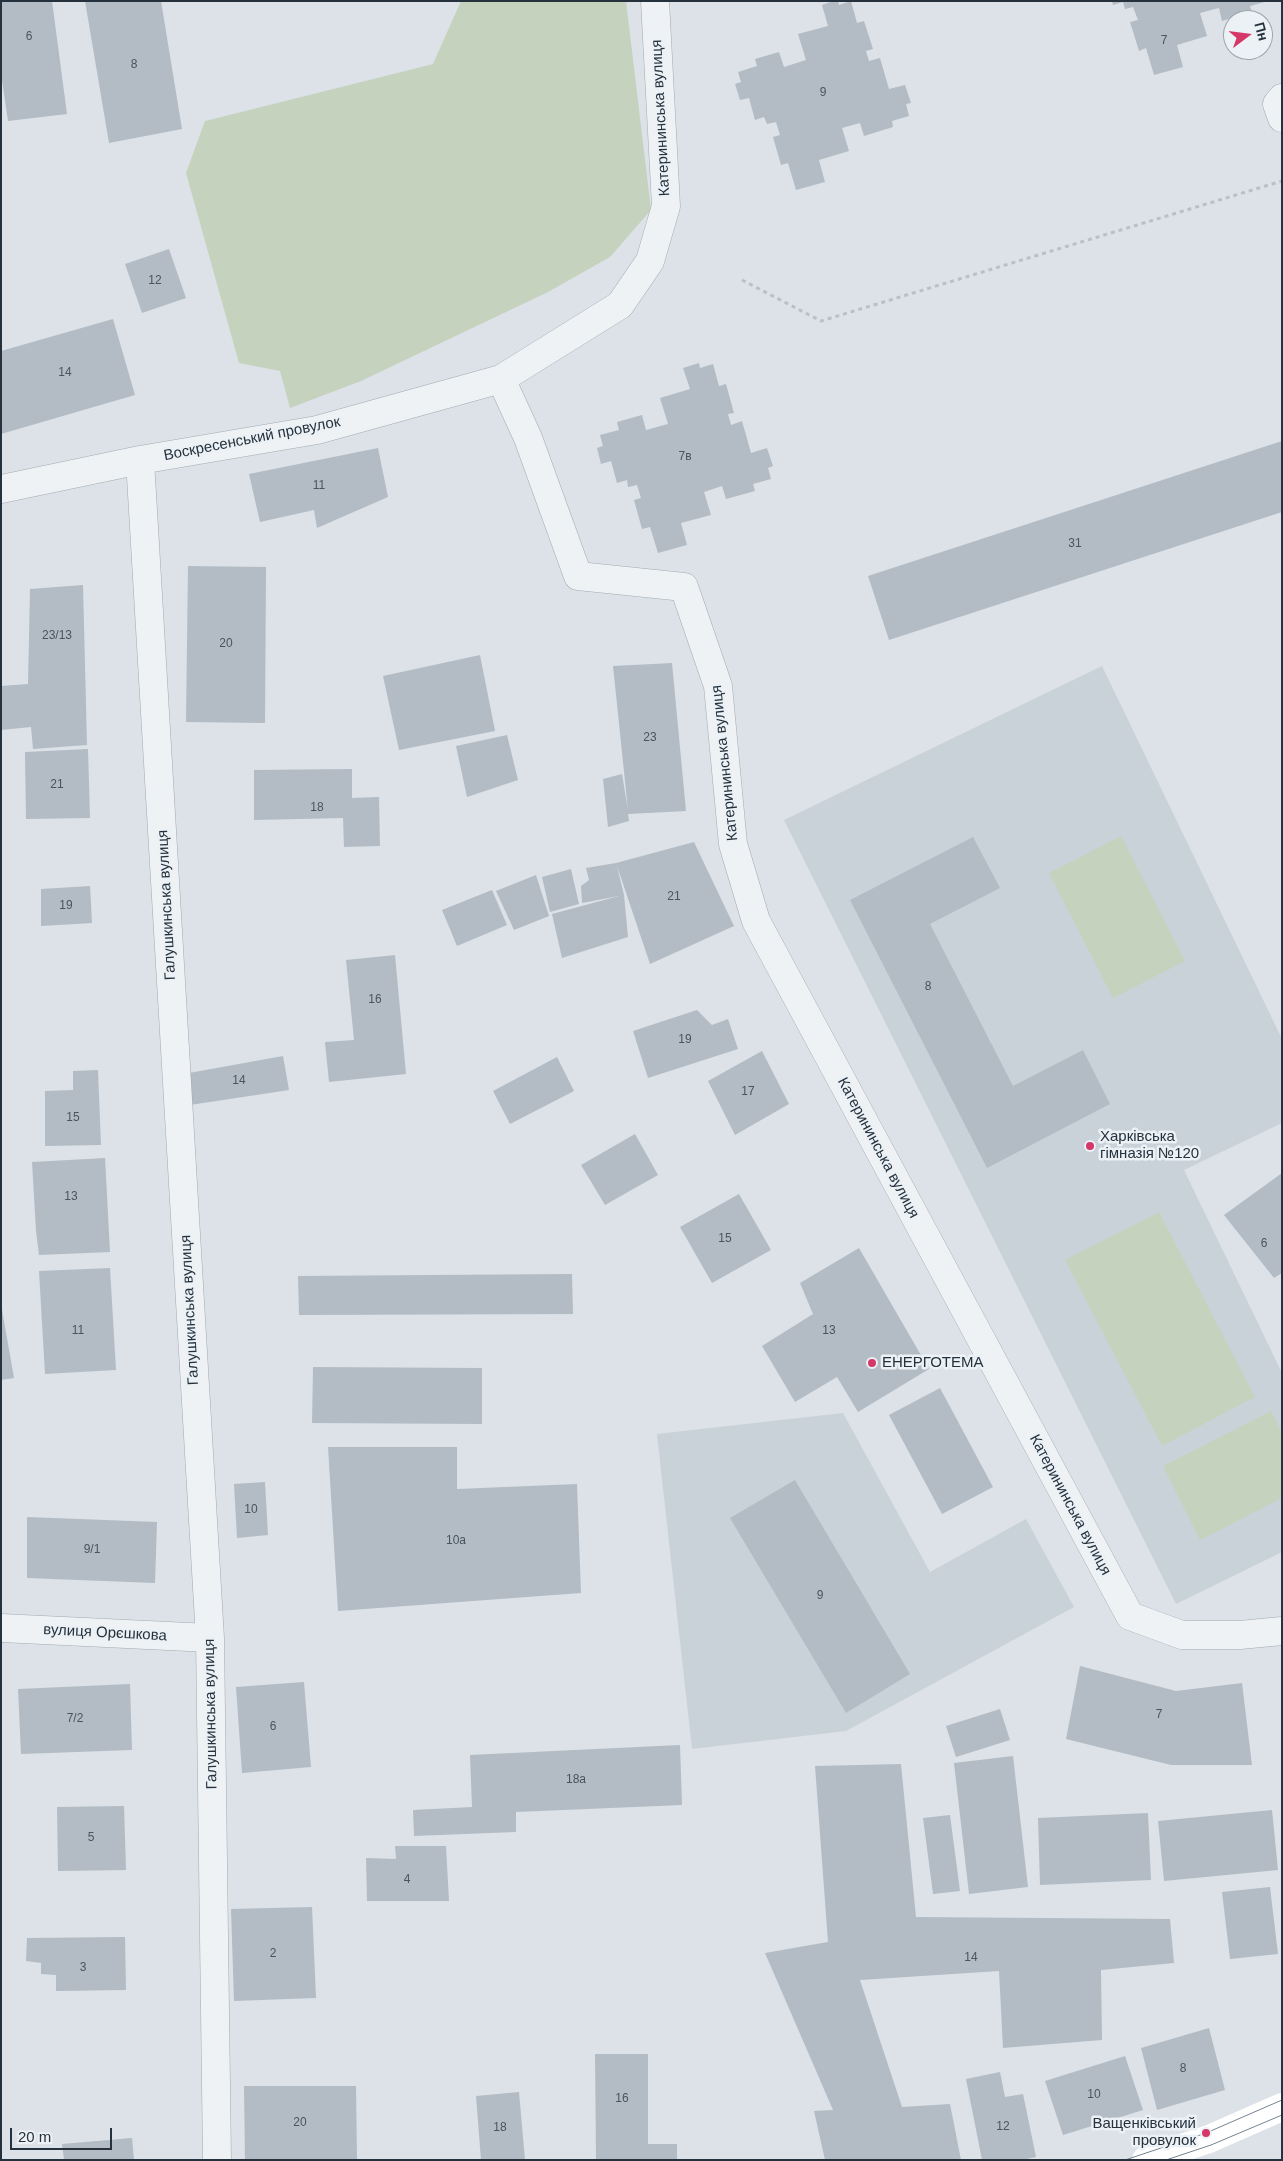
<!DOCTYPE html>
<meta charset="utf-8">
<style>
body{margin:0}
#map{position:relative;width:1283px;height:2161px;overflow:hidden;background:#dce2e7;font-family:Helvetica,sans-serif}
canvas{display:block}
.frame{position:absolute;inset:0;border:2px solid #25323e;pointer-events:none}
.north{position:absolute;left:1223px;top:10px;width:50px;height:50px;box-sizing:border-box;background:#ebf1f5;border:1px solid #9ca5ac;border-radius:50%;rotate:75deg;font-size:14px;font-weight:700;line-height:20px;text-align:center;color:#25323e}
.north::after{content:'';display:block;margin:auto;width:18px;height:22px;background:#d53868;clip-path:polygon(50% 0,100% 100%,50% 72%,0 100%)}
.scale{position:absolute;left:10px;top:2128px;width:102px;height:22px;box-sizing:border-box;border:2px solid #25323e;border-top:0;padding-left:6px;font-size:15px;line-height:18px;white-space:nowrap;color:#25323e;-webkit-text-stroke:4px #ebf1f5;paint-order:stroke}
</style>
<div id="map">
<canvas width="1283" height="2161"></canvas>
<div class="frame"></div>
<div class="north">Пн</div>
<div class="scale">20 m</div>
</div>
<script>
const g = document.querySelector('canvas').getContext('2d');
g.lineJoin = 'round';
function fillPath(path, color) {
  g.fillStyle = color;
  g.fill(path, 'evenodd');
}
function toPath(rows) {
  const path = new Path2D();
  for (const r of rows) {
    path.moveTo(r[0], r[1]);
    for (let i = 2; i < r.length; i += 2) path.lineTo(r[i], r[i + 1]);
  }
  return path;
}
function stroke(path, color, width, dash) {
  g.strokeStyle = color;
  g.lineWidth = width;
  g.lineCap = dash ? 'butt' : 'round';
  g.setLineDash(dash || []);
  g.stroke(path);
}
function label(font, color, halo, rows, align = 'center') {
  g.font = font + ' Helvetica,sans-serif';
  g.lineWidth = 5;
  g.setLineDash([]);
  g.textBaseline = 'middle';
  g.strokeStyle = halo;
  g.fillStyle = color;
  for (const [text, x, y, turn = 0] of rows) {
    g.save();
    g.translate(x, y);
    g.rotate((+turn || 0) * Math.PI / 180);
    g.textAlign = isNaN(turn) ? turn : align;
    if (halo) g.strokeText(text, 0, 0);
    g.fillText(text, 0, 0);
    g.restore();
  }
}
fillPath(toPath([
 [1102,666,1282,1039,1282,1123,1184,1170,1282,1373,1282,1552,1176,1604,784,820],
 [843,1413,930,1572,1026,1519,1074,1607,846,1731,692,1749,657,1434]
]), '#cad2d9');
fillPath(toPath([
 [461,1,626,1,651,210,610,257,548,292,361,381,290,408,280,371,239,363,186,173,205,121,433,64],
 [1121,836,1185,961,1113,998,1049,873],
 [1159,1212,1255,1397,1162,1446,1065,1260],
 [1271,1411,1282,1433,1282,1498,1200,1540,1163,1466]
]), '#c5d2bd');
fillPath(toPath([
 [1,1,52,1,67,114,8,121,1,73],
 [85,1,161,1,182,129,109,143],
 [833,1,838,1,839,5,851,1,857,23,864,21,873,49,866,51,869,61,880,58,889,89,905,85,911,103,906,104,909,116,892,121,893,127,864,136,860,123,842,128,849,151,819,160,825,182,796,190,788,163,781,165,773,137,780,135,776,122,767,124,764,117,755,120,749,98,740,100,735,84,741,82,738,72,757,66,755,59,779,52,784,67,806,60,798,34,828,26,822,5],
 [1112,1,1264,1,1265,2,1250,6,1252,12,1222,21,1219,8,1200,13,1207,36,1177,45,1183,67,1154,75,1146,48,1139,51,1130,22,1138,20,1133,7,1125,9,1123,2,1113,5],
 [169,249,186,298,142,313,125,264],
 [113,319,135,395,1,434,1,351],
 [699,363,700,368,713,364,719,386,726,384,734,413,728,414,731,425,742,421,751,453,767,448,773,466,768,468,771,479,753,484,755,491,726,499,722,486,704,492,711,515,681,523,687,545,658,553,650,527,642,529,634,500,641,498,637,485,628,487,627,480,617,483,611,461,601,464,597,448,603,446,600,435,619,430,617,422,642,415,646,430,668,424,660,398,690,389,683,368],
 [1282,441,1282,512,889,640,868,576],
 [378,448,388,497,317,528,314,510,260,522,249,474],
 [188,566,266,567,265,723,186,722],
 [83,585,87,745,33,749,31,727,1,730,1,686,28,684,30,589],
 [480,655,495,731,399,750,383,676],
 [672,663,686,811,628,814,629,821,608,827,603,779,622,774,628,810,613,666],
 [507,735,518,780,467,797,456,746],
 [88,749,90,818,26,819,25,752],
 [352,769,352,798,379,797,380,846,344,847,343,818,254,820,254,770],
 [973,837,1000,888,930,924,1013,1086,1083,1050,1110,1104,987,1168,850,900],
 [694,842,734,926,650,964,617,866,624,895,628,937,562,958,552,914,619,896,582,903,581,886,589,880,586,868,616,863],
 [571,869,579,904,550,912,542,877],
 [536,875,549,916,514,930,496,891],
 [90,886,92,923,41,926,41,889],
 [492,890,507,925,457,946,442,910],
 [395,955,406,1074,329,1082,325,1042,354,1040,346,960],
 [697,1010,712,1025,728,1019,738,1049,648,1078,633,1031],
 [762,1051,789,1104,735,1135,708,1081],
 [283,1056,289,1090,190,1105,189,1073],
 [557,1057,574,1091,510,1124,493,1091],
 [98,1070,101,1145,45,1146,45,1091,73,1090,73,1071],
 [635,1134,658,1175,605,1205,581,1165],
 [105,1158,110,1252,39,1255,36,1231,32,1162],
 [1282,1173,1282,1273,1274,1278,1224,1215],
 [739,1194,771,1250,712,1283,680,1227],
 [859,1248,929,1369,858,1412,837,1377,795,1402,762,1346,813,1314,800,1283],
 [110,1268,116,1370,45,1374,39,1271],
 [572,1274,573,1314,299,1315,298,1276],
 [1,1304,14,1378,1,1380],
 [313,1367,482,1368,482,1424,312,1423],
 [940,1388,993,1487,942,1514,889,1415],
 [328,1447,457,1447,457,1489,577,1484,581,1593,338,1611],
 [795,1480,910,1674,846,1713,730,1518],
 [265,1482,268,1535,237,1538,234,1484],
 [27,1517,157,1522,155,1583,27,1578],
 [1080,1666,1176,1691,1242,1683,1252,1765,1171,1765,1066,1739],
 [304,1682,311,1767,242,1773,236,1687],
 [130,1684,132,1750,21,1754,18,1689],
 [1000,1709,1010,1740,956,1757,946,1726],
 [680,1745,682,1805,516,1812,516,1832,414,1836,413,1810,472,1807,470,1755],
 [1013,1756,1028,1887,969,1894,954,1763],
 [901,1764,916,1917,1170,1919,1174,1963,1101,1970,1102,2040,1003,2048,999,1971,860,1980,902,2107,950,2104,961,2160,825,2160,814,2111,833,2110,765,1953,828,1942,815,1766],
 [124,1806,126,1870,58,1871,57,1807],
 [1272,1810,1278,1870,1164,1881,1158,1821],
 [1148,1813,1151,1880,1040,1885,1038,1818],
 [950,1815,960,1891,933,1894,923,1818],
 [395,1846,446,1846,449,1901,367,1901,366,1858,396,1859],
 [1270,1887,1278,1954,1230,1959,1222,1892],
 [312,1907,316,1998,234,2001,231,1909],
 [125,1937,126,1990,56,1991,56,1975,41,1974,41,1963,26,1961,27,1938],
 [1209,2028,1225,2090,1157,2110,1141,2048],
 [595,2054,648,2054,648,2144,677,2144,677,2160,596,2160],
 [1125,2056,1143,2110,1063,2135,1045,2081],
 [1000,2072,1005,2097,1023,2094,1036,2157,1022,2160,982,2160,966,2079],
 [244,2086,356,2086,357,2160,245,2160],
 [519,2092,525,2160,481,2160,476,2096],
 [132,2138,134,2160,64,2160,62,2144]
]), '#b3bcc4');
const minor = toPath([
 [1282,98,1277,104,1282,118],
 [501,379,528,438,578,576,684,587,718,686,733,844,756,921,1130,1616,1182,1635,1240,1635,1282,1631],
 [140,460,210,1638,217,2160],
 [1,489,140,460,317,430,501,379,620,305,650,261,666,206,655,1],
 [1,1628,210,1638]
]);
stroke(minor, '#a1aab1', 29);
stroke(toPath([
 [742,280,821,321,1282,181]
]), '#bac0c5', 3, [4, 4]);
stroke(minor, '#eff2f5', 28);
stroke(toPath([
 [1146,2160,1209,2139,1282,2107]
]), '#fff', 28);
stroke(toPath([
 [1125,2160,1206,2133,1282,2100],
 [1166,2160,1211,2145,1282,2115]
]), '#758492', 1);
for (const [x, y, r, color] of [
 [1090,1146,5,"#d53868"],
 [872,1363,5,"#d53868"],
 [1206,2133,5,"#d53868"]
]) {
  const dot = new Path2D();
  dot.arc(x, y, r, 0, 2 * Math.PI);
  g.fillStyle = color;
  g.fill(dot);
  stroke(dot, '#ebf1f5', 2);
}
label('12px', '#485460', null, [
 ["6",29,37],
 ["7",1164,41],
 ["8",134,65],
 ["9",823,93],
 ["12",155,281],
 ["14",65,373],
 ["7в",685,457],
 ["11",319,486],
 ["31",1075,544],
 ["23/13",57,636],
 ["20",226,644],
 ["23",650,738],
 ["21",57,785],
 ["18",317,808],
 ["21",674,897],
 ["19",66,906],
 ["8",928,987],
 ["16",375,1000],
 ["19",685,1040],
 ["14",239,1081],
 ["17",748,1092],
 ["15",73,1118],
 ["13",71,1197],
 ["15",725,1239],
 ["6",1264,1244],
 ["11",78,1331],
 ["13",829,1331],
 ["10",251,1510],
 ["10а",456,1541],
 ["9/1",92,1550],
 ["9",820,1596],
 ["7",1159,1715],
 ["7/2",75,1719],
 ["6",273,1727],
 ["18а",576,1780],
 ["5",91,1838],
 ["4",407,1880],
 ["2",273,1954],
 ["14",971,1958],
 ["3",83,1968],
 ["8",1183,2069],
 ["10",1094,2095],
 ["16",622,2099],
 ["20",300,2123],
 ["12",1003,2127],
 ["18",500,2128]
]);
label('15px', '#25323e', '#ebf1f5', [
 ["Катерининська вулиця",661,118,-93],
 ["Воскресенський провулок",252,439,-11],
 ["Катерининська вулиця",725,763,-96],
 ["Галушкинська вулиця",167,905,-93],
 ["Катерининська вулиця",878,1148,62],
 ["Галушкинська вулиця",190,1310,-93],
 ["Катерининська вулиця",1070,1505,62],
 ["вулиця Орєшкова",105,1633,3],
 ["Галушкинська вулиця",211,1714,-91]
]);
label('15px', '#25323e', '#ebf1f5', [
 ["Харківська",1100,1137],
 ["гімназія №120",1100,1154],
 ["ЕНЕРГОТЕМА",882,1363],
 ["Ващенківський",1196,2124,"right"],
 ["провулок",1196,2141,"right"]
], 'left');
</script>
